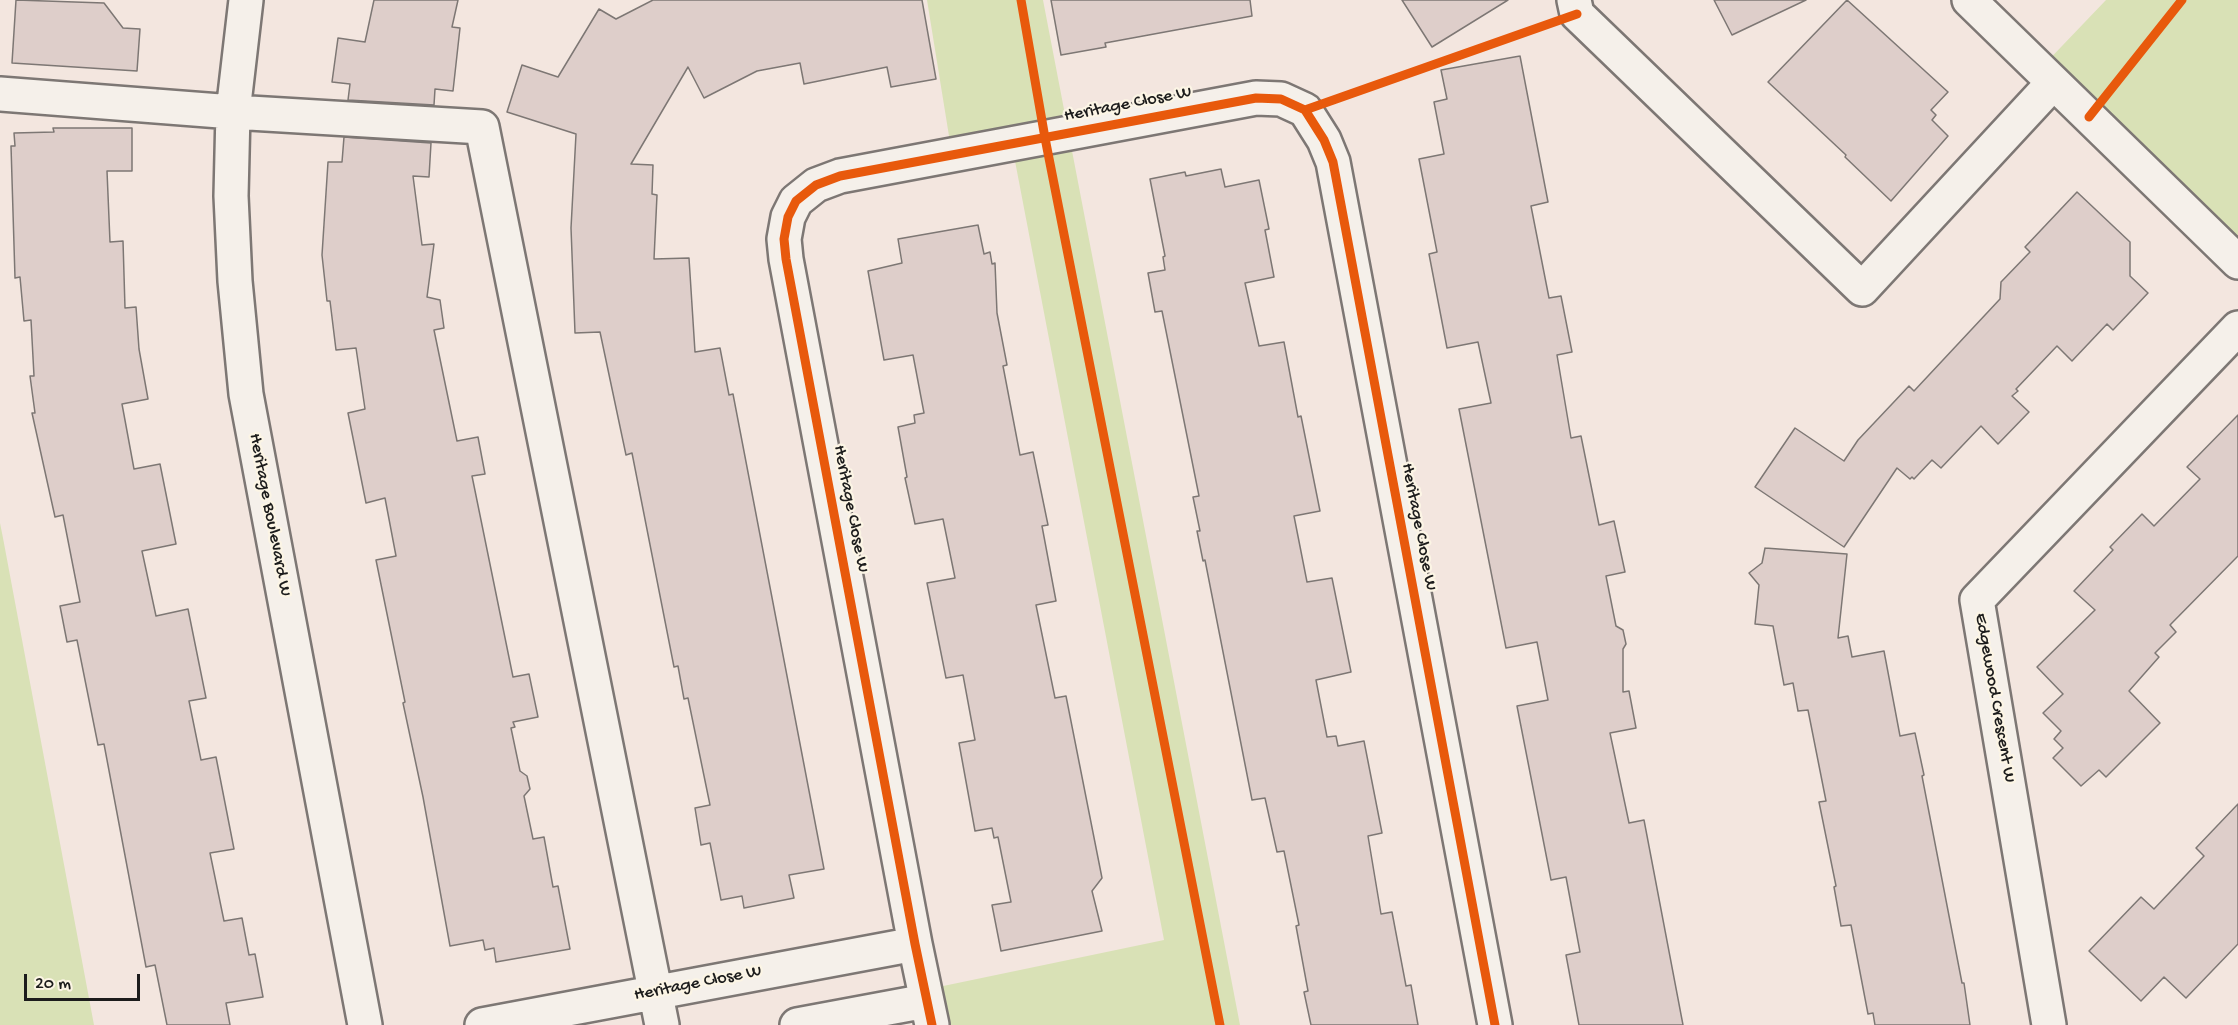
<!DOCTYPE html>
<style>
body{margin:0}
#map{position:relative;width:2238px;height:1025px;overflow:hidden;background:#f3e6df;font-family:"Gochi Hand",sans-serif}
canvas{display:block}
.scale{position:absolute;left:24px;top:974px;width:116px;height:27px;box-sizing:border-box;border:3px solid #1c1c1c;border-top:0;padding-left:8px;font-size:18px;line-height:21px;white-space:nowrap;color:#1c1c1c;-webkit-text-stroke:4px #fcf5e5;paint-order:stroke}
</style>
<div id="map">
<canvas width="2238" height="1025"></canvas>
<div class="scale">20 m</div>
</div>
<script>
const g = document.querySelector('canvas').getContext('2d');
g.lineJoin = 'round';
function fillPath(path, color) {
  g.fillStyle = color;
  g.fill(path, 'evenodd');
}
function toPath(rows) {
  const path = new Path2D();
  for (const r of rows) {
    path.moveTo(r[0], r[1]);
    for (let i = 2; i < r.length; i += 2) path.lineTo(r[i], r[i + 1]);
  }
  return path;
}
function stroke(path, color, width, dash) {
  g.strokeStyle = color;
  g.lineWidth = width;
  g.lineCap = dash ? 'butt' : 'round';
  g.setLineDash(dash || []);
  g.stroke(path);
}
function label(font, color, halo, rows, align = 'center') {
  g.font = font + ' "Gochi Hand",sans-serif';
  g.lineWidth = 4.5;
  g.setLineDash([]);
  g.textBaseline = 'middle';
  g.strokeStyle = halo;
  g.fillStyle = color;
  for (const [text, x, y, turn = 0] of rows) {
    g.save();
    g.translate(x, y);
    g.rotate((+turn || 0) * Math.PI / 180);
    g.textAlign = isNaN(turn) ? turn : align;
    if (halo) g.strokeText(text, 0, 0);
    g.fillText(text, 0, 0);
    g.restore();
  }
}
fillPath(toPath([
 [927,0,1043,0,1240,1025,932,1025,924,990,1164,940,1015,161,955,173],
 [2106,0,2238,0,2238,262,2040,69],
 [0,523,3,538,94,1025,0,1025]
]), '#d9e1b6');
const building = toPath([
 [16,0,104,3,123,28,140,29,137,71,12,63,16,0],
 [374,0,458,0,452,27,460,28,453,91,435,89,434,105,348,100,350,84,332,82,338,38,365,42,374,0],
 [653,0,922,0,936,79,891,87,887,67,804,84,800,63,757,71,704,98,688,67,631,164,653,165,652,194,657,195,654,259,689,258,695,352,720,348,729,395,733,394,824,869,789,875,794,898,744,908,742,896,721,900,710,843,701,845,695,808,710,805,688,698,684,699,678,666,674,667,632,453,626,455,600,332,575,333,571,228,576,134,507,112,522,65,558,77,599,9,616,19,653,0],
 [1051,0,1250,0,1252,16,1105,43,1106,47,1061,55,1051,0],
 [1402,0,1508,0,1432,47,1402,0],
 [1714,0,1806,0,1732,35,1714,0],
 [1847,0,1948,92,1931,110,1936,115,1932,120,1948,136,1891,201,1845,157,1846,155,1768,82,1847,0],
 [1520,56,1548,202,1531,206,1549,298,1561,296,1572,352,1557,355,1571,438,1581,436,1599,525,1614,521,1625,572,1606,576,1616,626,1623,630,1626,644,1623,649,1623,692,1629,691,1636,728,1610,733,1629,823,1644,820,1683,1025,1579,1025,1566,955,1580,952,1566,877,1551,880,1517,706,1548,700,1537,642,1506,648,1459,409,1491,403,1478,342,1447,348,1429,254,1437,252,1419,159,1444,154,1434,102,1447,99,1441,70,1520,56],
 [53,128,132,128,132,171,107,171,110,242,123,241,125,308,136,307,139,349,148,399,122,404,134,469,160,464,176,544,142,551,156,616,188,609,206,698,189,701,201,760,216,757,234,849,210,853,224,921,242,918,249,955,255,954,263,997,226,1003,230,1025,167,1025,155,965,146,967,104,744,98,745,77,640,67,642,60,606,80,602,63,515,55,517,32,413,35,413,30,376,34,376,31,320,24,321,20,277,15,278,11,146,15,146,14,133,54,132,53,128],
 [344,137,431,143,429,177,413,176,422,245,434,244,427,297,440,300,444,328,434,330,457,441,478,437,485,474,472,476,513,677,529,674,538,717,513,722,515,727,511,728,520,771,527,776,530,789,524,796,533,839,544,837,553,887,558,886,570,949,496,962,494,948,485,950,483,940,450,946,423,797,403,703,405,702,376,560,396,556,385,498,366,503,348,413,365,409,356,348,336,350,330,301,327,301,322,255,328,162,342,162,344,137],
 [1221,169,1225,187,1259,180,1269,229,1265,230,1274,277,1245,283,1259,346,1284,342,1298,417,1301,416,1320,511,1294,516,1307,582,1332,578,1351,672,1316,680,1327,737,1336,736,1338,746,1364,741,1382,833,1368,836,1381,914,1392,912,1406,986,1411,985,1418,1025,1311,1025,1304,992,1308,991,1296,926,1299,925,1284,851,1277,852,1265,798,1252,800,1205,560,1203,561,1197,531,1200,531,1193,497,1199,496,1162,311,1155,312,1148,273,1165,270,1163,257,1165,256,1150,179,1185,172,1186,176,1221,169],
 [2077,192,2130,242,2130,276,2148,293,2113,330,2107,324,2072,361,2057,346,2016,389,2018,391,2012,396,2029,412,1998,444,1981,426,1941,468,1932,460,1914,479,1912,477,1910,479,1897,468,1844,547,1755,487,1795,428,1844,461,1858,440,1909,386,1914,391,2000,299,2001,282,2030,252,2025,247,2077,192],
 [978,225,984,254,990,252,992,264,995,263,997,313,1007,365,1003,366,1020,455,1033,452,1048,525,1042,526,1056,601,1036,605,1055,698,1066,696,1102,878,1092,891,1102,931,1001,951,992,905,1011,902,998,837,994,838,992,828,975,831,959,743,975,740,963,675,946,678,927,583,955,578,943,519,915,524,905,478,907,477,898,427,915,423,914,415,924,413,913,355,884,360,868,271,902,263,898,239,978,225],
 [2238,415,2238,556,2170,625,2176,632,2155,653,2159,657,2129,691,2160,723,2106,777,2099,770,2081,786,2053,758,2063,748,2054,739,2061,731,2043,713,2063,694,2037,667,2095,610,2074,591,2113,550,2110,547,2142,514,2154,526,2200,479,2187,467,2238,415],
 [1765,548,1847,554,1838,638,1848,636,1852,657,1884,651,1900,736,1915,733,1924,775,1922,776,1962,983,1964,983,1970,1025,1875,1025,1873,1013,1868,1014,1851,925,1841,926,1834,887,1836,886,1819,802,1826,801,1808,710,1798,711,1793,683,1784,685,1773,626,1755,624,1759,585,1749,573,1762,563,1765,548],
 [2238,804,2238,944,2186,998,2164,977,2141,1001,2089,951,2141,897,2154,909,2204,856,2196,848,2238,804]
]);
fillPath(building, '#dececa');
stroke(building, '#7d7774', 1.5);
const minor = toPath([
 [246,0,233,112,231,196,235,281,246,394,365,1025],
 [1574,0,1577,14,1862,289,2053,83],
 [1969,0,2238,262],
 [0,94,233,112,482,127,662,1025],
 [482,1025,915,944],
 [797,1025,926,1001],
 [932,1025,915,944,786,259,784,239,788,217,796,201,816,185,840,176,1256,98,1281,99,1305,110,1324,140,1333,162,1495,1025],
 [2049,1025,1977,600,2238,328]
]);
stroke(minor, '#7d7774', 38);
stroke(minor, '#f5f0ea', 33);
stroke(toPath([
 [1021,0,1045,138,1220,1025],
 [1305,110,1577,14],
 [2089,117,2182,0],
 [932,1025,915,944,786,259,784,239,788,217,796,201,816,185,840,176,1256,98,1281,99,1305,110,1324,140,1333,162,1495,1025]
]), '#e8590c', 9);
label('18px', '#1c1c1c', '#fcf5e5', [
 ["Heritage Close W",1128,105,-11],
 ["Heritage Close W",850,509,79],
 ["Heritage Boulevard W",269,515,79],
 ["Heritage Close W",1418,527,79],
 ["Edgewood Crescent W",1994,698,80],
 ["Heritage Close W",698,984,-11]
]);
</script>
